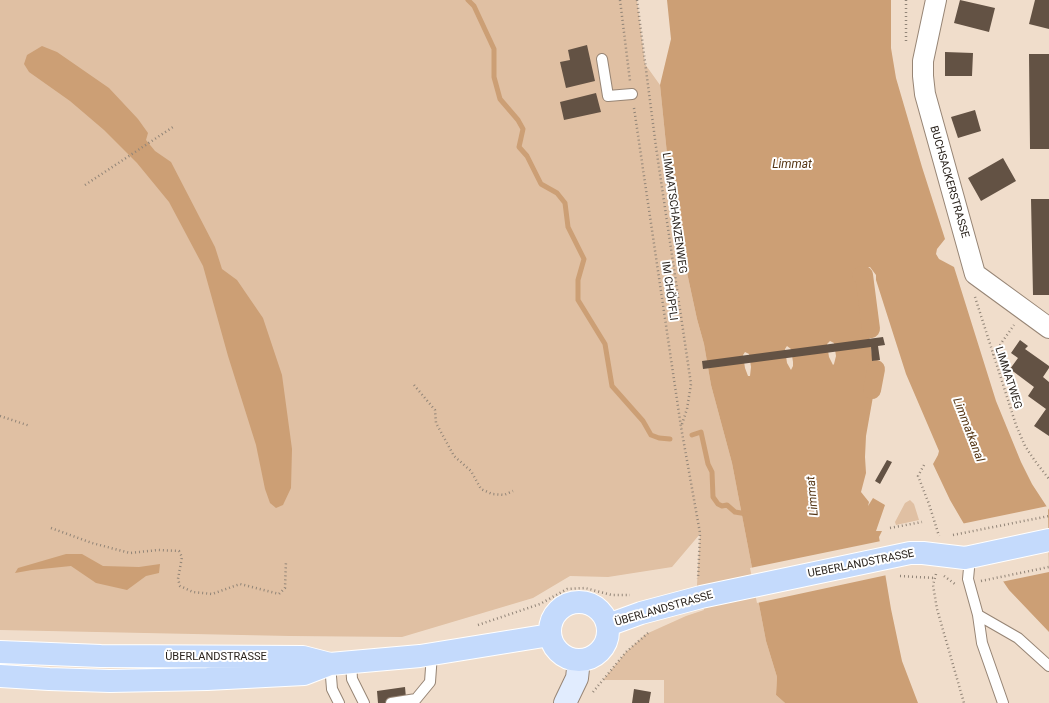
<!DOCTYPE html>
<meta charset="utf-8">
<style>
body{margin:0}
canvas{display:block;background:#f0ddcb}
</style>
<canvas width="1049" height="703"></canvas>
<script>
const g = document.querySelector('canvas').getContext('2d');
g.lineJoin = 'round';
function fillPath(path, color) {
  g.fillStyle = color;
  g.fill(path, 'evenodd');
}
function toPath(rows) {
  const path = new Path2D();
  for (const r of rows) {
    if (r.length === 3) {
      path.moveTo(r[0] + r[2], r[1]);
      path.arc(r[0], r[1], r[2], 0, 2 * Math.PI);
      continue;
    }
    path.moveTo(r[0], r[1]);
    for (let i = 2; i < r.length; i += 2) path.lineTo(r[i], r[i + 1]);
  }
  return path;
}
function stroke(path, color, width, dash) {
  g.strokeStyle = color;
  g.lineWidth = width;
  g.lineCap = dash ? 'butt' : 'round';
  g.setLineDash(dash || []);
  g.stroke(path);
}
function label(font, color, halo, rows, align = 'center') {
  g.font = font + ' Roboto,sans-serif';
  g.lineWidth = 4;
  g.setLineDash([]);
  g.textBaseline = 'middle';
  g.strokeStyle = halo;
  g.fillStyle = color;
  for (const [text, x, y, turn = 0] of rows) {
    g.save();
    g.translate(x, y);
    g.rotate((+turn || 0) * Math.PI / 180);
    g.textAlign = isNaN(turn) ? turn : align;
    if (halo) g.strokeText(text, 0, 0);
    g.fillText(text, 0, 0);
    g.restore();
  }
}
fillPath(toPath([
 [0,0,637,0,645,64,660,85,672,203,697,319,704,344,711,385,732,463,766,641,777,677,776,695,785,703,664,703,664,680,603,680,626,652,646,634,686,616,704,610,697,585,700,534,672,567,608,577,570,576,533,598,402,637,290,636,0,630],
 [910,500,914,504,919,520,896,525,895,522,905,503]
]), '#e0c0a3');
fillPath(toPath([
 [667,0,891,0,891,48,896,78,922,167,945,239,937,249,936,254,939,259,954,267,996,401,1021,462,1032,484,1049,510,1049,632,1009,590,964,524,950,500,933,464,938,455,939,451,906,374,876,280,876,275,870,267,861,268,860,271,874,369,871,374,871,390,874,391,866,436,865,457,866,473,861,492,869,502,868,506,873,498,885,505,876,531,882,531,879,537,891,609,902,661,918,703,785,703,776,695,777,677,766,641,732,463,711,385,704,344,697,319,672,203,660,85,671,39],
 [830,341,834,343,836,356,834,364,833,365,829,357,827,344],
 [787,346,791,349,793,362,793,366,791,370,787,363,785,349],
 [745,352,749,354,751,367,750,376,748,376,745,368,743,355],
 [42,46,57,52,109,88,138,119,148,133,146,140,155,151,171,162,215,247,222,269,237,280,263,318,282,375,292,449,291,488,283,505,276,508,270,503,265,489,256,445,228,356,203,266,169,202,137,163,104,130,70,101,29,72,24,64,27,55],
 [66,554,82,554,103,566,139,567,160,564,159,573,146,576,127,590,96,583,71,566,32,570,15,573,18,568]
]), '#cc9f75');
fillPath(toPath([
 [1048,506,1049,572,1001,582,961,524],
 [881,541,887,575,757,603,750,568]
]), '#f0ddcb');
stroke(toPath([
 [468,0,474,6,494,49,494,77,500,99,518,120,523,129,519,147,527,156,541,184,557,193,565,203,568,227,584,259,578,280,578,300,605,344,612,386,643,421,651,435,659,438,670,439],
 [692,435,701,432,708,464,712,472,713,497,718,504,722,506,727,505,735,512,747,514]
]), '#cc9f75', 5);
stroke(toPath([
 [861,275,864,275,871,329],
 [872,390,876,369]
]), '#cc9f75', 18);
fillPath(toPath([
 [960,0,995,8,989,32,954,23],
 [1035,0,1049,0,1049,29,1029,24],
 [587,45,595,81,566,88,560,62,570,60,568,50],
 [945,52,973,53,972,76,945,76],
 [1029,54,1049,54,1049,149,1030,149],
 [596,93,601,112,564,120,560,102],
 [975,110,981,131,958,138,951,117],
 [1003,158,1016,181,981,201,968,178],
 [1031,199,1049,199,1049,295,1033,295],
 [883,337,885,345,878,346,880,360,872,361,871,347,703,369,702,361],
 [1020,340,1028,346,1025,349,1049,366,1049,368,1043,377,1049,382,1049,436,1034,426,1046,409,1028,396,1034,387,1010,369,1018,358,1011,353],
 [887,460,892,462,880,484,875,481],
 [405,687,406,698,414,703,378,703,377,691],
 [634,689,651,692,649,703,632,703]
]), '#635244');
const lane = toPath([
 [602,59,608,96,632,94],
 [970,558,968,579,978,615,982,643,1003,703],
 [978,615,1018,638,1049,666],
 [351,662,352,679,364,703],
 [330,664,332,689,339,703],
 [391,703,416,699,430,682,432,654]
]);
const street = toPath([
 [936,0,923,61,923,76,925,94,975,274,1049,328]
]);
const secondary = toPath([
 [565,703,577,678,579,660]
]);
const primary = toPath([
 [579,631,29],
 [608,625,641,613,701,597,910,553,923,553,965,558,1049,540],
 [0,652,101,656,303,657,330,664],
 [0,676,49,679,110,681,207,679,304,674,330,664,420,656,550,635]
]);
stroke(lane, '#978575', 12);
stroke(street, '#978575', 22);
stroke(secondary, '#978575', 24);
stroke(primary, '#fff', 24);
stroke(toPath([
 [620,0,630,81],
 [637,0,656,147,691,384,687,409,681,427],
 [906,0,906,44],
 [634,108,681,427,700,533,698,579],
 [85,185,173,127],
 [975,297,1016,425,1025,446,1035,461,1049,479],
 [993,355,1014,325],
 [414,385,435,410,436,423,454,456,471,471,481,489,492,494,504,495,513,491],
 [0,416,30,426],
 [924,465,918,476,929,504,939,536],
 [51,528,92,543,130,553,158,550,179,551,182,557,178,579,180,586,193,592,212,594,240,584,279,594,285,588,286,561],
 [890,528,922,522],
 [953,535,1049,516],
 [936,574,933,585,937,609,964,703],
 [900,576,935,578],
 [944,576,955,584],
 [981,581,1049,567],
 [478,625,540,604,567,589,585,588,612,595,630,595],
 [593,692,626,652,648,633]
]), '#918477', 2.5, [1, 3]);
stroke(lane, '#fff', 10);
stroke(street, '#fff', 20);
stroke(secondary, '#e1ecfe', 22);
stroke(primary, '#c4dafc', 22);
label('11px', '#2a231d', '#fff', [
 ["BUCHSACKERSTRASSE",949,182,74],
 ["LIMMATSCHANZENWEG",674,213,82],
 ["IM CHÖPFLI",669,291,82],
 ["LIMMATWEG",1008,378,72],
 ["UEBERLANDSTRASSE",861,564,-11],
 ["ÜBERLANDSTRASSE",664,609,-16],
 ["ÜBERLANDSTRASSE",216,657]
]);
label('italic 12px', '#543514', '#fff', [
 ["Limmat",792,165],
 ["Limmatkanal",968,430,69],
 ["Limmat",813,496,-95]
]);
</script>
